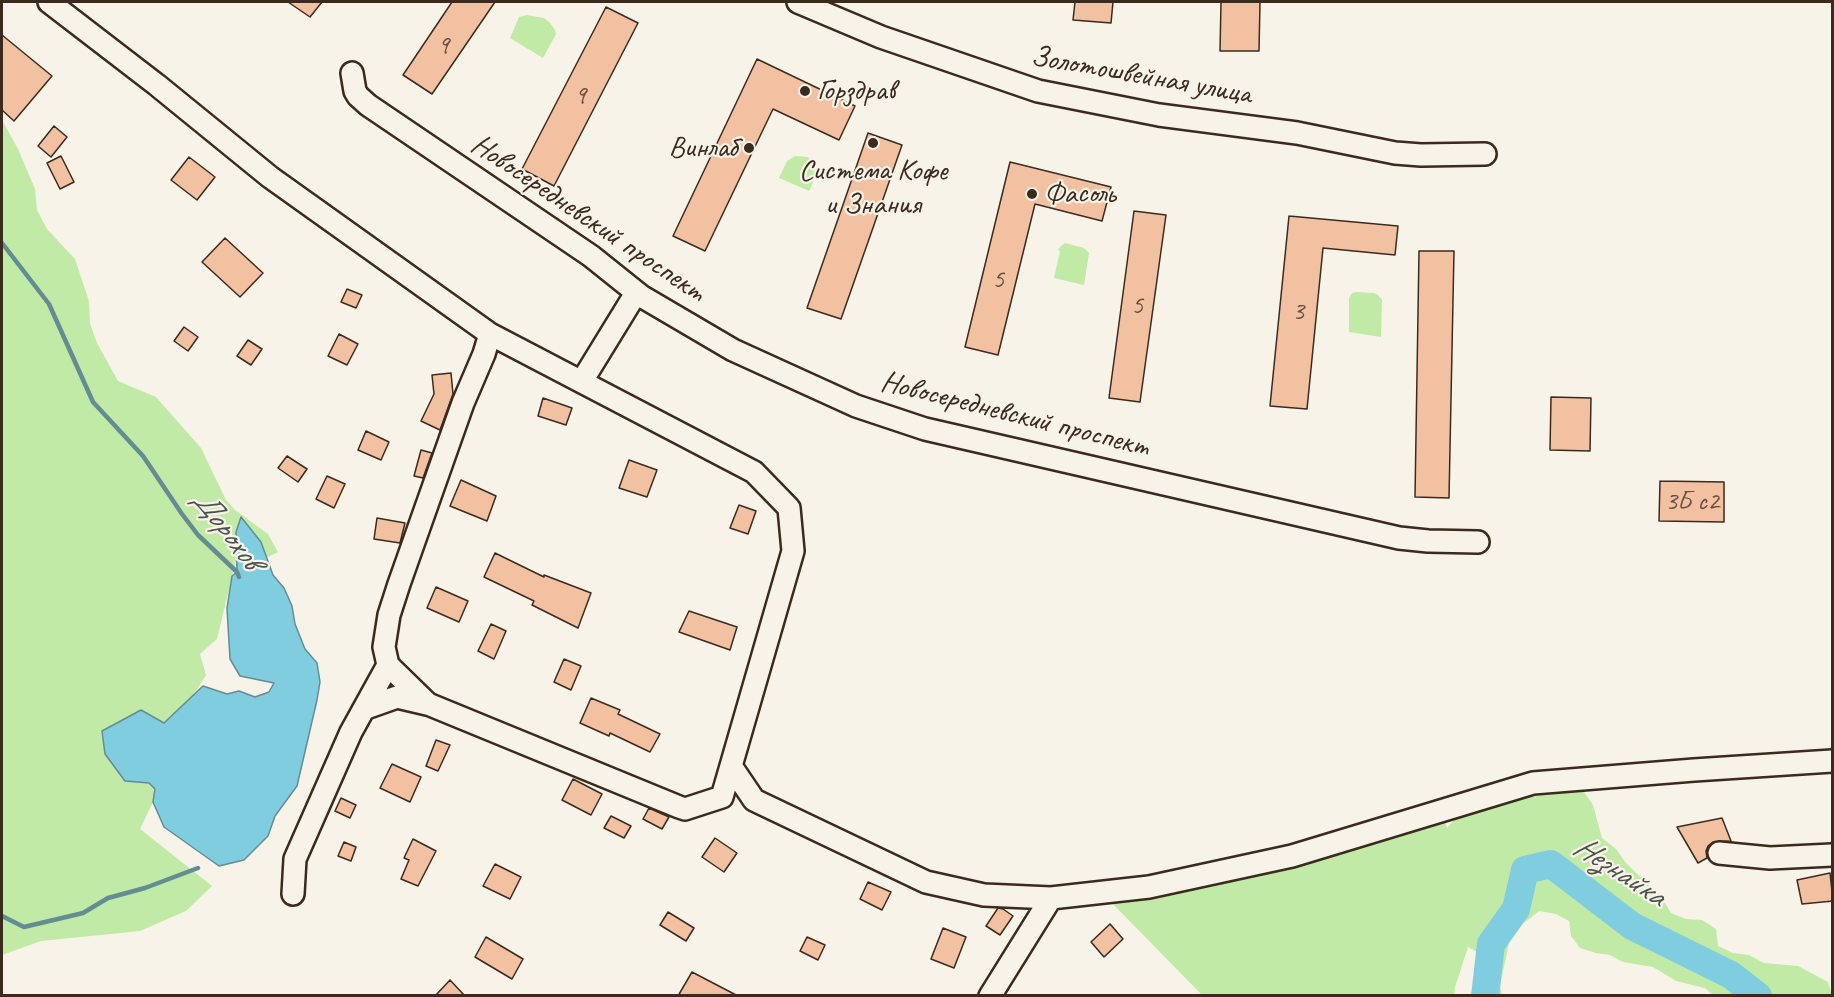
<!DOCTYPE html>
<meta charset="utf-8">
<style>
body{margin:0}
#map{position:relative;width:1834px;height:997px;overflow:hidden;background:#f7f3e8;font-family:Caveat,sans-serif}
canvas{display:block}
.frame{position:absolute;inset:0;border:3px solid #3b2a1e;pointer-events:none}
</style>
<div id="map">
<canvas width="1834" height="997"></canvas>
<div class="frame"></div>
</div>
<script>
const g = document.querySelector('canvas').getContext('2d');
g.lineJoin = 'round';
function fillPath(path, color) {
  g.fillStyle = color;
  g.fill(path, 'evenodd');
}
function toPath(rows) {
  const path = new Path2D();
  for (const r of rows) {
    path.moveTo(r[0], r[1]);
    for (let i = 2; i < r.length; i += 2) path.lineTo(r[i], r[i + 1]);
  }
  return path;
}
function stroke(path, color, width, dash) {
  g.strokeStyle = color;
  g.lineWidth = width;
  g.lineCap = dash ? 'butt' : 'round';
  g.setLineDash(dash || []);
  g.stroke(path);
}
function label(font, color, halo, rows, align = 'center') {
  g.font = font + ' Caveat,sans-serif';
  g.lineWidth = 4.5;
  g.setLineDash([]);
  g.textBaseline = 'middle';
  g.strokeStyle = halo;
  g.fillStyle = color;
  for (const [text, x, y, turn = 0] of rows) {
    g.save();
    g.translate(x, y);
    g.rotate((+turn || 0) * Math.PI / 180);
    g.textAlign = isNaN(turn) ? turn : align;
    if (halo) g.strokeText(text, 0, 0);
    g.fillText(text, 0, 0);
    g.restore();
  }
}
fillPath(toPath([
 [527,15,544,18,550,23,555,30,556,34,543,58,510,38,519,17],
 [2,120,18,149,35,189,37,210,47,229,75,259,89,301,90,323,97,343,118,381,156,397,201,448,226,500,235,510,268,534,278,552,258,562,236,560,217,639,200,654,206,675,193,696,164,724,149,783,155,790,153,802,140,829,212,886,186,911,140,931,41,941,2,955],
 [795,156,808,157,816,167,817,173,809,191,779,178,787,161],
 [1065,243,1084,248,1089,253,1084,285,1054,278,1060,251,1058,250,1061,246],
 [1356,292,1374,293,1378,295,1382,300,1381,337,1349,332,1349,298,1352,293],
 [1579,785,1593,805,1602,838,1616,849,1626,863,1662,898,1671,913,1686,919,1702,920,1716,929,1718,946,1733,953,1749,955,1764,963,1798,966,1828,982,1832,995,1713,995,1705,988,1676,981,1653,967,1623,962,1610,955,1596,953,1580,948,1571,936,1569,921,1556,914,1539,911,1528,920,1515,928,1509,943,1500,986,1502,995,1476,995,1479,953,1468,947,1455,987,1454,995,1202,995,1107,898,1171,894,1303,865,1444,818,1447,828,1465,808,1517,794,1534,797,1547,789]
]), '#c0eaa6');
const water = toPath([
 [241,517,261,542,273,575,284,588,292,606,295,624,305,649,317,663,320,682,317,700,297,786,275,816,268,836,244,860,219,866,164,827,153,802,155,789,149,783,125,781,105,754,102,731,141,710,164,723,203,686,227,694,239,691,255,697,269,692,274,683,240,676,230,659,227,608,232,576,237,572,236,532,241,517]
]);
fillPath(water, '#81cde0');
stroke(water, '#658c92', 1.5);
stroke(toPath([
 [2,243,49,304,93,402,143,456,182,514,198,535,237,572,239,577],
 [2,916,24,927,83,913,108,898,145,888,198,868]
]), '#658c92', 4.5);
stroke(toPath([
 [1485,996,1491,944,1516,909,1525,870,1551,864,1632,926,1731,975,1758,996]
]), '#81cde0', 28);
const building = toPath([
 [288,2,322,2,310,17,288,2],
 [452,2,495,2,432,94,403,75,452,2],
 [1075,2,1113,2,1111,23,1073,20,1075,2],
 [1221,2,1260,2,1259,51,1220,51,1221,2],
 [606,7,638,23,554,186,522,169,606,7],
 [2,35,52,76,14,121,2,110,2,35],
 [757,59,855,106,839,140,773,109,705,251,673,236,757,59],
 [54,126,67,137,51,157,38,146,54,126],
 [868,133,902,145,841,319,807,308,868,133],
 [61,156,74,182,60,189,47,163,61,156],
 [189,157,215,177,197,200,171,180,189,157],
 [1010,162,1111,187,1102,221,1035,204,998,355,965,347,1010,162],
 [1134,211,1166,215,1140,402,1109,398,1134,211],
 [1289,216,1398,226,1395,255,1323,248,1307,409,1270,406,1289,216],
 [225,238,263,273,240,297,202,262,225,238],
 [1419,251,1454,251,1449,498,1415,497,1419,251],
 [347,289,362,295,356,308,341,302,347,289],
 [184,327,198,337,188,351,174,341,184,327],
 [339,334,358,344,347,365,328,356,339,334],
 [248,340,262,349,251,365,237,356,248,340],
 [451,373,453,394,440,430,421,421,434,394,432,375,451,373],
 [1551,397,1591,398,1590,451,1550,450,1551,397],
 [543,398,572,408,566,425,538,416,543,398],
 [366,431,389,442,381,460,358,450,366,431],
 [421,450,432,453,423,478,414,476,421,450],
 [287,456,307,469,298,482,278,468,287,456],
 [629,460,657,470,647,497,619,488,629,460],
 [327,476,345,484,334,508,316,499,327,476],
 [461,480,496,496,487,521,450,506,461,480],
 [1660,481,1724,482,1724,522,1659,521,1660,481],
 [739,505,756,511,748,534,730,528,739,505],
 [377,518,405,523,400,543,374,539,377,518],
 [495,553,544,577,544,575,591,593,578,628,532,605,534,601,484,577,495,553],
 [436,587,468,601,459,622,427,608,436,587],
 [689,611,737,627,730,650,679,632,689,611],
 [491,624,506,631,494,659,478,651,491,624],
 [564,659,581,666,571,690,554,682,564,659],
 [591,698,620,710,618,714,660,734,650,752,610,733,609,736,580,723,591,698],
 [436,740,450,745,438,771,426,766,436,740],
 [392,764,421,777,410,802,380,788,392,764],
 [573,779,602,794,591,815,562,800,573,779],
 [341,798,356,805,350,818,335,811,341,798],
 [649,808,669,817,662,829,643,819,649,808],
 [611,816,631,826,624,838,604,828,611,816],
 [1722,818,1731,841,1713,842,1708,846,1706,851,1707,858,1698,863,1677,827,1722,818],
 [715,838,737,853,724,872,702,857,715,838],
 [413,839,436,851,418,886,401,879,409,860,404,858,413,839],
 [344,842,356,847,351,861,338,856,344,842],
 [495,864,521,877,510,899,483,886,495,864],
 [1830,873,1833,901,1802,904,1797,880,1830,873],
 [868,882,891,892,882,910,860,899,868,882],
 [998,908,1003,909,1013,916,1000,935,986,926,998,908],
 [668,912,694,928,686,941,660,925,668,912],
 [1110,924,1123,939,1104,957,1091,942,1110,924],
 [943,928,966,937,954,968,931,959,943,928],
 [486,937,523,959,512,979,475,957,486,937],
 [807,937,825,945,818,960,800,951,807,937],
 [692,972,738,996,678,996,692,972],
 [450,980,465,996,435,996,450,980]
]);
fillPath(building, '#f2c1a2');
stroke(building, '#3b2a1e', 1.5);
const minor = toPath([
 [49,2,157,85,270,177,490,334,754,472,789,508,793,551,731,766,754,800,926,882,984,895,1051,898,1149,887,1292,856,1533,783,1694,770,1832,761],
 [798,2,881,37,1038,91,1159,115,1297,133,1395,153,1421,155,1485,154],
 [352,73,355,91,358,96,368,105,591,256,641,296,733,350,856,406,925,429,1399,538,1428,541,1478,542],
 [490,334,484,354,463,403,399,584,389,615,384,647,388,665,428,704,679,807,685,809,722,797,731,766],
 [582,381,636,293],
 [366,708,397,697,427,704],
 [1719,853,1770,858,1832,855],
 [293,894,295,859,351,732,388,665],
 [990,996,1051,898]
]);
stroke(minor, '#3b2a1e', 26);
stroke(minor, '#f7f3e8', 21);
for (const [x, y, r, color] of [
 [805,91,6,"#3b2a1e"],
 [873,143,6,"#3b2a1e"],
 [749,148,6,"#3b2a1e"],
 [1032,194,6,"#3b2a1e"]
]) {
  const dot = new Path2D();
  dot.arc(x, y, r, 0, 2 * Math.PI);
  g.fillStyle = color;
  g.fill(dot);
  stroke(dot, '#f7f3e8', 2);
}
label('27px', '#69503f', null, [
 ["9",443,46],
 ["9",580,96],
 ["5",998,280],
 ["5",1137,306],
 ["3",1298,312],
 ["3Б с2",1692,502]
]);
label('30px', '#3b2a1e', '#f7f3e8', [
 ["Золотошвейная улица",1141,76,10],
 ["Новосередневский проспект",588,219,34],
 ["Новосередневский проспект",1015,415,14]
]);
label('30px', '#3b2a1e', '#f7f3e8', [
 ["Горздрав",817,91],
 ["Винлаб",737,148,"right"],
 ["Система Кофе",873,171,"center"],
 ["и Знания",873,205,"center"],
 ["Фасоль",1044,194]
], 'left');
label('italic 32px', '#4c534e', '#f7f3e8', [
 ["Дорохов",226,530,52],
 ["Незнайка",1619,872,33]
]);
</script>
